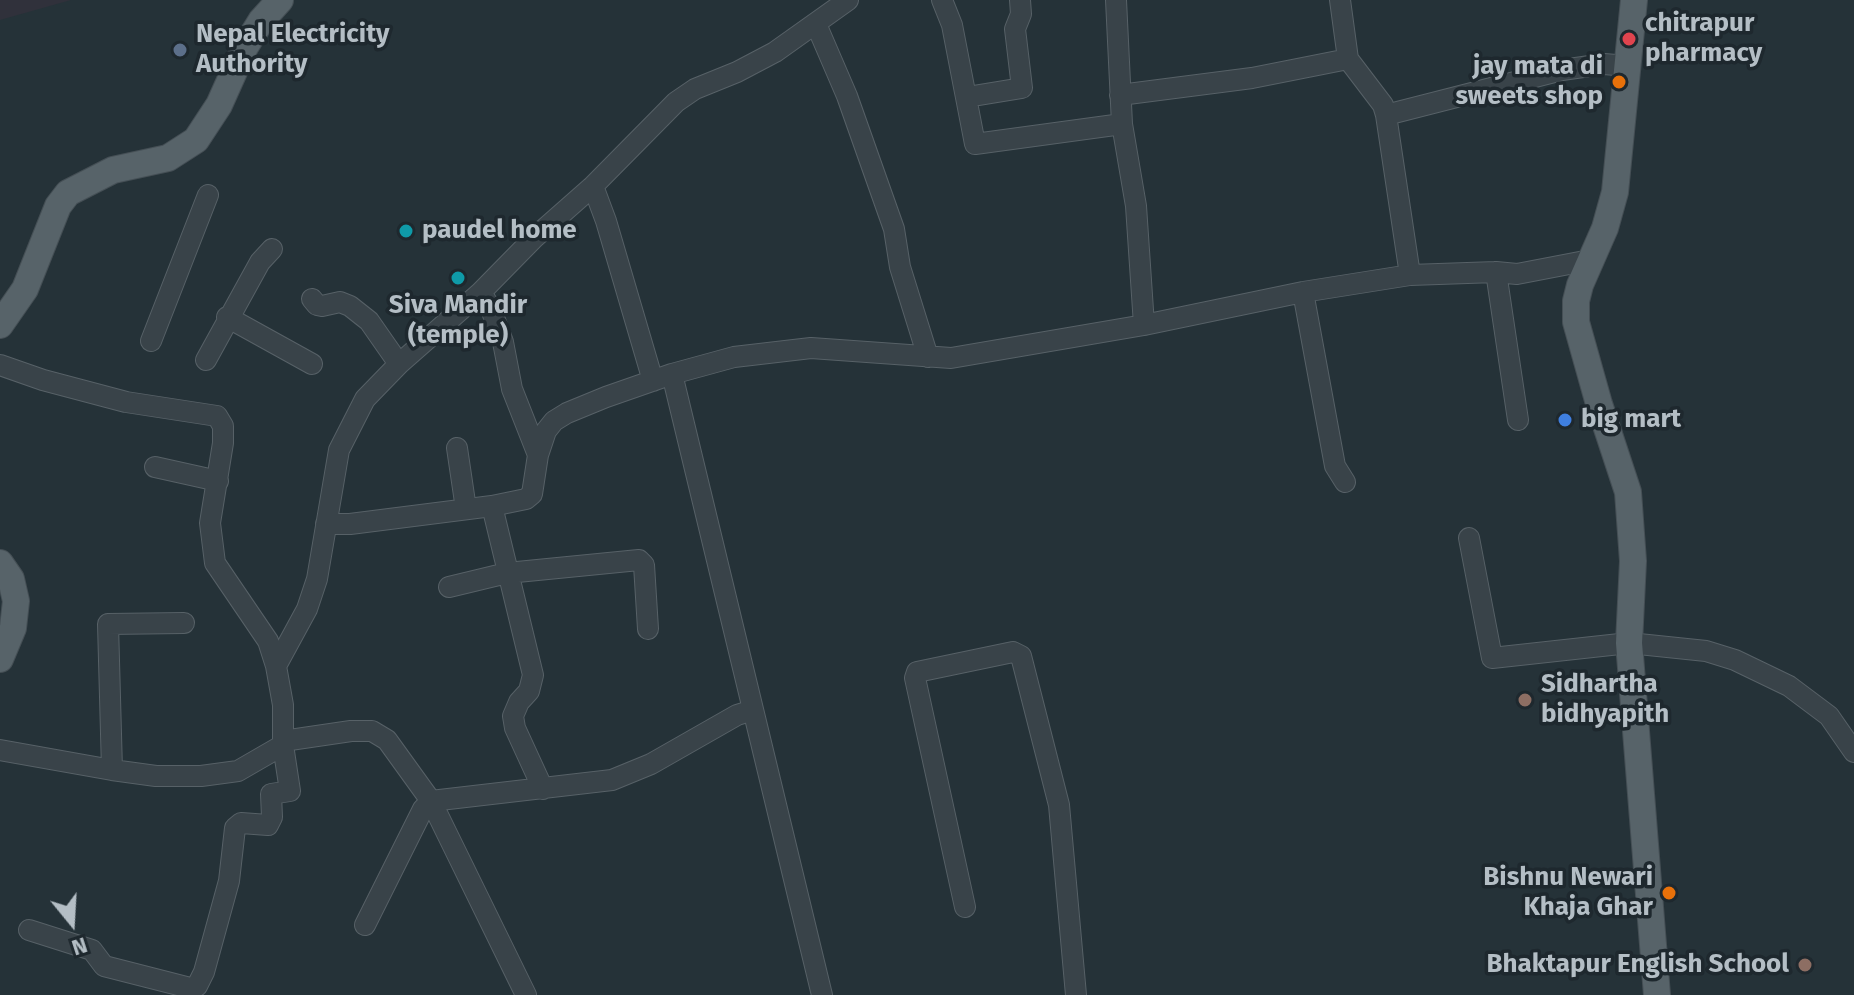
<!DOCTYPE html>
<style>
body{margin:0}
#map{position:relative;width:1854px;height:995px;overflow:hidden;background:#253238;font-family:"Fira Sans",sans-serif}
canvas{display:block}
.north{position:absolute;left:32px;top:883px;width:80px;height:80px;-webkit-text-stroke:6px #1e282e;paint-order:stroke;rotate:162deg;font-size:22px;font-weight:700;line-height:32px;text-align:center;color:#b4bec5}
.north::after{content:'';display:block;margin:auto;width:28px;height:36px;background:#b4bec5;clip-path:polygon(50% 0,100% 100%,50% 72%,0 100%)}
</style>
<div id="map">
<canvas width="1854" height="995"></canvas>
<div class="north">N</div>
</div>
<script>
const g = document.querySelector('canvas').getContext('2d');
g.lineJoin = 'round';
function fillPath(path, color) {
  g.fillStyle = color;
  g.fill(path, 'evenodd');
}
function toPath(rows) {
  const path = new Path2D();
  for (const r of rows) {
    path.moveTo(r[0], r[1]);
    for (let i = 2; i < r.length; i += 2) path.lineTo(r[i], r[i + 1]);
  }
  return path;
}
function stroke(path, color, width, dash) {
  g.strokeStyle = color;
  g.lineWidth = width;
  g.lineCap = dash ? 'butt' : 'round';
  g.setLineDash(dash || []);
  g.stroke(path);
}
function label(font, color, halo, rows, align = 'center') {
  g.font = font + ' "Fira Sans",sans-serif';
  g.lineWidth = 7;
  g.setLineDash([]);
  g.textBaseline = 'middle';
  g.strokeStyle = halo;
  g.fillStyle = color;
  for (const [text, x, y, turn = 0] of rows) {
    g.save();
    g.translate(x, y);
    g.rotate((+turn || 0) * Math.PI / 180);
    g.textAlign = isNaN(turn) ? turn : align;
    if (halo) g.strokeText(text, 0, 0);
    g.fillText(text, 0, 0);
    g.restore();
  }
}
fillPath(toPath([
 [0,0,71,0,0,20]
]), '#30313b');
const minor = toPath([
 [942,0,952,25,975,144,1122,124],
 [1116,0,1122,124,1136,206,1144,325],
 [1340,0,1348,59,1383,105,1386,115,1410,275],
 [816,24,847,96,894,229,900,267,928,357],
 [1120,95,1252,78,1348,59],
 [967,97,1022,88,1015,29,1021,14,1020,0],
 [1386,115,1562,70,1604,64,1628,66],
 [593,186,606,221,653,381],
 [1496,272,1518,420],
 [481,292,491,309,503,342,512,389,538,455],
 [1303,292,1335,466,1345,482],
 [312,299,317,305,322,306,340,302,350,306,369,321,399,364],
 [227,317,312,364],
 [151,341,208,195],
 [206,360,260,262,272,249],
 [0,365,43,380,126,402,217,416,223,426,223,443,210,523,215,563,268,641,276,666,283,705,283,745,238,771,201,776,156,776,112,770,0,750],
 [672,374,822,995],
 [457,448,466,509],
 [155,467,218,481],
 [492,506,533,675,529,691,519,702,513,716,515,728,543,789],
 [326,524,350,524,492,506,526,499,532,494,538,455,546,431,554,421,567,413,606,397,672,374,734,357,811,348,951,358,1144,325,1303,292,1410,275,1496,272,1517,274,1590,260],
 [1469,538,1492,658,1629,643,1706,651,1735,660,1789,686,1829,716,1854,752],
 [449,587,507,573,639,560,644,565,648,629],
 [276,666,307,609,317,579,339,450,365,399,399,364,481,292,534,238,593,186,676,102,695,89,737,72,775,52,848,0],
 [283,741,351,731,372,731,387,740,431,801,612,780,651,764,737,715,753,710],
 [112,770,108,624,184,623],
 [965,907,915,678,917,672,1013,652,1021,656,1059,805,1076,995],
 [365,925,423,809,431,801,526,995],
 [29,930,92,950,104,966,190,988,197,986,204,972,229,881,235,828,241,823,268,825,272,817,271,794,290,791,283,745]
]);
const major = toPath([
 [1634,0,1615,192,1605,228,1580,285,1576,301,1576,322,1599,404,1628,492,1633,561,1629,643,1657,995],
 [0,325,25,289,58,206,68,193,113,170,168,158,196,140,219,105,245,47,261,21,280,0],
 [0,563,11,579,16,601,13,628,0,659]
]);
stroke(minor, '#576167', 22);
stroke(major, '#454f55', 28);
stroke(minor, '#394349', 20);
stroke(major, '#576369', 26);
for (const [x, y, r, color] of [
 [1629,39,8,"#e0444e"],
 [180,50,8,"#5c6f8a"],
 [1619,82,8,"#e8710a"],
 [406,231,8,"#0f9aa8"],
 [458,278,8,"#0f9aa8"],
 [1565,420,8,"#3f7fe0"],
 [1525,700,8,"#8d6e63"],
 [1669,893,8,"#e8710a"],
 [1805,965,8,"#8d6e63"]
]) {
  const dot = new Path2D();
  dot.arc(x, y, r, 0, 2 * Math.PI);
  g.fillStyle = color;
  g.fill(dot);
  stroke(dot, '#1e282e', 3);
}
label('bold 26px', '#b4bec5', '#1e282e', [
 ["chitrapur",1645,24],
 ["pharmacy",1645,54],
 ["Nepal Electricity",196,35],
 ["Authority",196,65],
 ["jay mata di",1603,67,"right"],
 ["sweets shop",1603,97,"right"],
 ["paudel home",422,231],
 ["Siva Mandir",458,306,"center"],
 ["(temple)",458,336,"center"],
 ["big mart",1581,420],
 ["Sidhartha",1541,685],
 ["bidhyapith",1541,715],
 ["Bishnu Newari",1653,878,"right"],
 ["Khaja Ghar",1653,908,"right"],
 ["Bhaktapur English School",1789,965,"right"]
], 'left');
</script>
